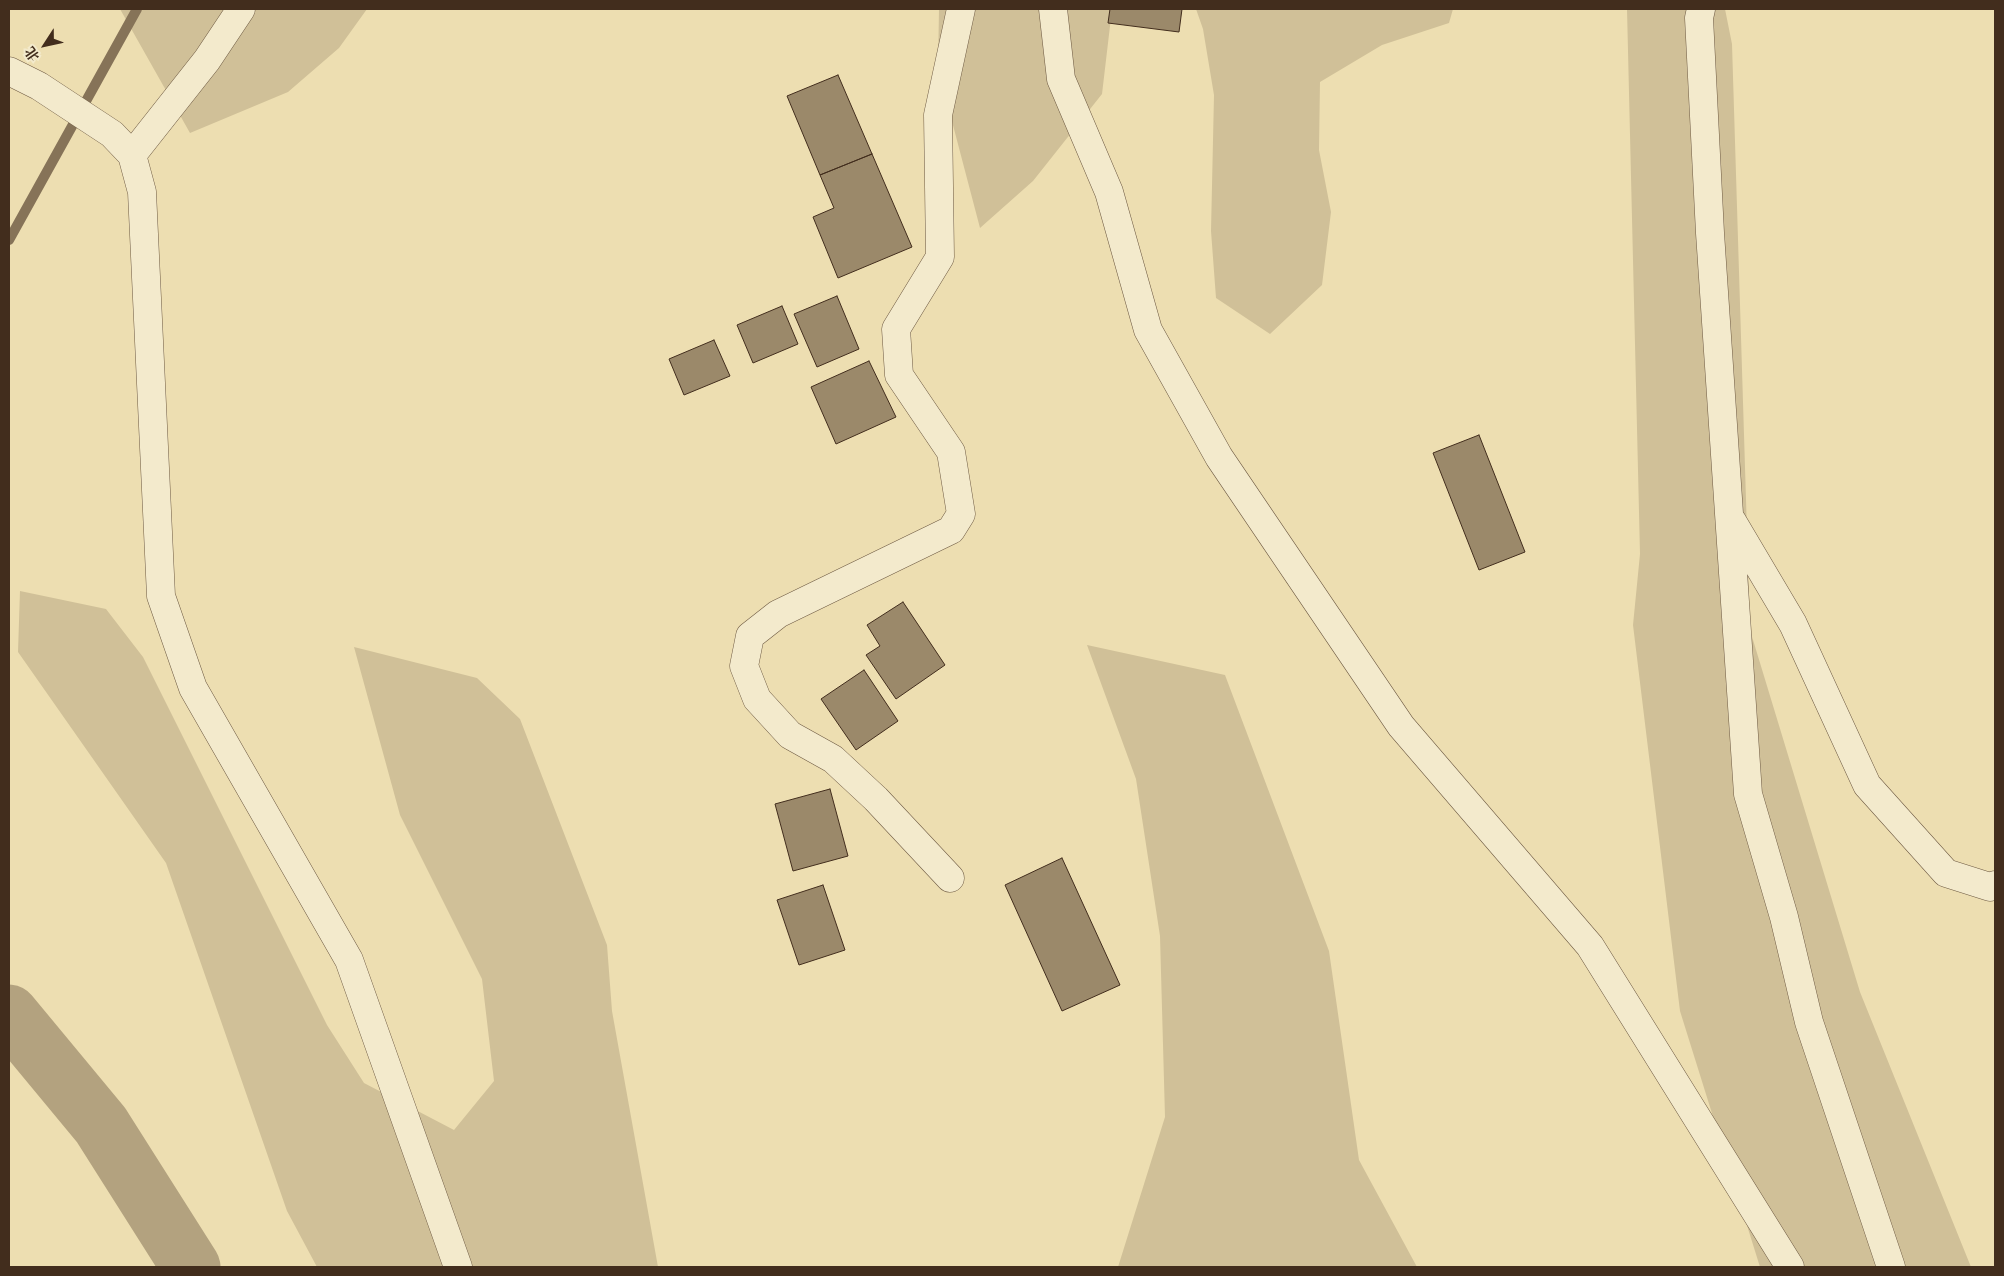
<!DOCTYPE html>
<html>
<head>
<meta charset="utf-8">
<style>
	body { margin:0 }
	#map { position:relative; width:2004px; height:1276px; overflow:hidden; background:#eddeb1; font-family:"IM FELL English","Noto Serif SC",serif }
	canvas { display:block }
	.frame { position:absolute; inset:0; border:10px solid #422d1d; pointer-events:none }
	.north { position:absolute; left:20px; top:20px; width:50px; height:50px; -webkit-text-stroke:4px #f3eacc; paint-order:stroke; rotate:235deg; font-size:14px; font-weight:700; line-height:20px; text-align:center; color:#422d1d }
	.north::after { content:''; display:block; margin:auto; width:18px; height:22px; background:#422d1d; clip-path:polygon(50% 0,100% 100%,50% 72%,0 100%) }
</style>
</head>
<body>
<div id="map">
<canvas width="2004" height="1276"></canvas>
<div class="frame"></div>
<div class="north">北</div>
</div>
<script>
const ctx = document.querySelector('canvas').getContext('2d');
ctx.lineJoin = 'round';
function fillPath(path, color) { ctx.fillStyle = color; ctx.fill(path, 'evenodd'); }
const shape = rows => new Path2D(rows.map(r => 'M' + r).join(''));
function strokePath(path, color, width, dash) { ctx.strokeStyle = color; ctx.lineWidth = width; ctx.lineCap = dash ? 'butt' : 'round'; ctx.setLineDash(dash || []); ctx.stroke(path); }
fillPath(shape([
	[120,9,367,9,339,48,288,92,190,133],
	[939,9,1112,9,1102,94,1033,181,980,228,938,68],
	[1196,9,1453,9,1449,23,1382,45,1320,82,1319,150,1331,212,1322,285,1270,334,1216,298,1211,231,1214,95,1203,29],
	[1627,9,1725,9,1732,44,1750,630,1860,992,1971,1267,1760,1267,1680,1011,1633,625,1640,554],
	[20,591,106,609,143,657,327,1025,364,1083,454,1130,494,1081,482,979,400,815,354,647,477,678,520,719,607,945,612,1011,658,1267,317,1267,287,1211,166,863,18,652],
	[1087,645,1225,675,1329,951,1359,1160,1417,1267,1118,1267,1165,1117,1160,936,1136,779]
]), '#d0c098');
strokePath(shape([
	[9,240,137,9]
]), '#867358', 10);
strokePath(shape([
	[9,1014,101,1125,191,1267]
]), '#b3a27f', 59);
const building = shape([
	[1110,9,1182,9,1179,32,1108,23,1110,9],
	[838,75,872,154,820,175,787,96,838,75],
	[872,154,912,247,838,278,813,217,834,208,820,175,872,154],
	[837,296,859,349,817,367,794,314,837,296],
	[782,306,798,344,753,363,737,325,782,306],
	[714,340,730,376,684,395,669,359,714,340],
	[869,361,896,417,836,444,811,387,869,361],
	[1479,435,1525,552,1479,570,1433,453,1479,435],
	[903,602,945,665,896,699,866,655,880,646,867,625,903,602],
	[864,670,898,721,856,750,821,699,864,670],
	[830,789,848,856,793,871,775,804,830,789],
	[1062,858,1120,985,1062,1011,1005,885,1062,858],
	[823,885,845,950,799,965,777,900,823,885]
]);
fillPath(building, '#9b896a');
strokePath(building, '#422d1d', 1);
const minor = shape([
	[1053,9,1061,79,1109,192,1148,330,1219,457,1401,726,1590,946,1790,1267],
	[1701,9,1699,18,1710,233,1748,794,1784,917,1809,1022,1891,1267],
	[9,71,39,86,112,134,132,155,142,192,161,596,193,688,349,960,458,1267],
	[132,155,207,60,241,9],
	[1732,521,1793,624,1867,785,1946,873,1990,887,1995,885],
	[950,878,876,799,833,759,790,735,757,699,744,666,750,636,778,614,951,530,961,514,951,452,899,375,896,329,940,257,938,115,961,9]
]);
strokePath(minor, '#6d5942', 29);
strokePath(minor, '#f3eacc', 28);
</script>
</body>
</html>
